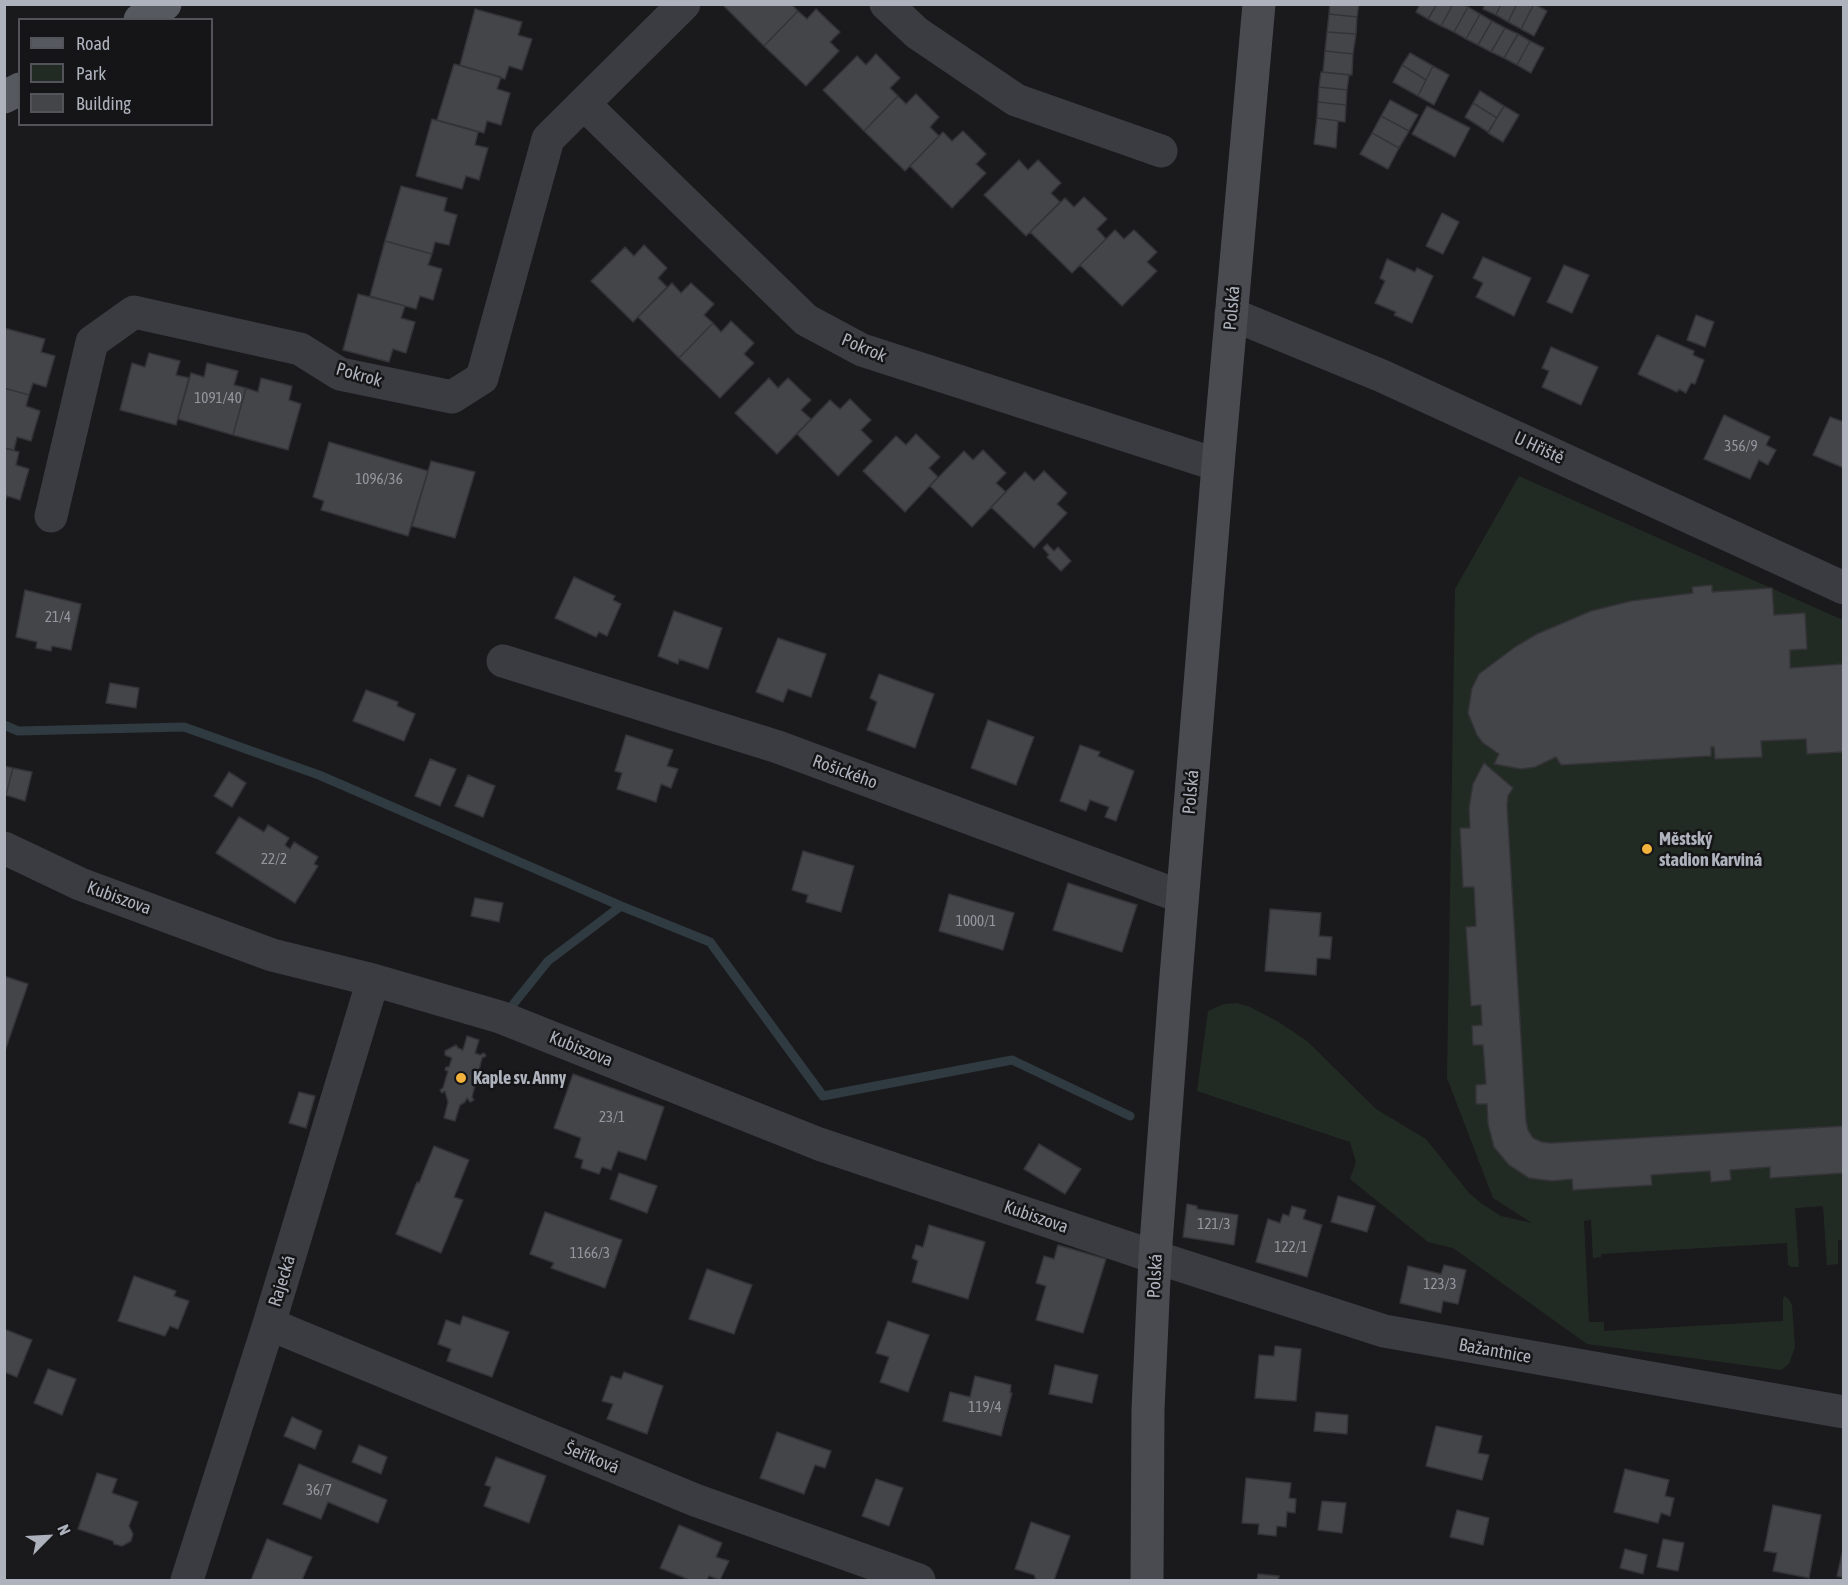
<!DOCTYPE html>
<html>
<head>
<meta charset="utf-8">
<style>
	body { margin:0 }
	#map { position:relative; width:1848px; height:1585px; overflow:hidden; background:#1a1a1c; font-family:"Asap Condensed",sans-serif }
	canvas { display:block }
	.frame { position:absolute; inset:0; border:6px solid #adb2bc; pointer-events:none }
	.legend { position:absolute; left:18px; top:18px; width:195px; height:108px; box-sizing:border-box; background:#151517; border:2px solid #525459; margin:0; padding:8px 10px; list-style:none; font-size:18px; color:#adb2bc }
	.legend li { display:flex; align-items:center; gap:12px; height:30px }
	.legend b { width:30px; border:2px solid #525459 }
	.north { position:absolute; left:18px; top:1507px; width:60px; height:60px; -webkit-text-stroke:4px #151517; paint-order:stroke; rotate:66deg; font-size:16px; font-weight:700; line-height:24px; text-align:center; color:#adb2bc }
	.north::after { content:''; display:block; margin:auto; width:21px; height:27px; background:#adb2bc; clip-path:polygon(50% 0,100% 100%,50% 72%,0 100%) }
</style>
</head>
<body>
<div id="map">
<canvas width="1848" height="1585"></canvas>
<div class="frame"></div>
<ul class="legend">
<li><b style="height:8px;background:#575960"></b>Road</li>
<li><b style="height:16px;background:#222b23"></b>Park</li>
<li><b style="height:16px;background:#444549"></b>Building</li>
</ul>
<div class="north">N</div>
</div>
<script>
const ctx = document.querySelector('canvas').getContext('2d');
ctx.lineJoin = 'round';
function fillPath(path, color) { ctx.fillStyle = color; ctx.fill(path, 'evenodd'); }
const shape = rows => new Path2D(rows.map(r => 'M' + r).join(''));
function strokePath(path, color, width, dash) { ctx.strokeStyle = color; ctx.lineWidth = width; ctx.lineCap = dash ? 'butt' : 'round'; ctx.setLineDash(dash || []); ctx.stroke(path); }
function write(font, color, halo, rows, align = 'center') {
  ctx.font = font + ' "Asap Condensed",sans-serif'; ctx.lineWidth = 5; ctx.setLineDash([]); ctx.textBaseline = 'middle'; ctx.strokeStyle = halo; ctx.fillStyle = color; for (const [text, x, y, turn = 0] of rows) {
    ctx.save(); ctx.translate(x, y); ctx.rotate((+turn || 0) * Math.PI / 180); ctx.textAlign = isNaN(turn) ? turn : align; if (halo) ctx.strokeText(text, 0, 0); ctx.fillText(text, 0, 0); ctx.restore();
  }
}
fillPath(shape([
	[1519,476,1843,620,1844,1240,1838,1240,1838,1264,1827,1265,1823,1206,1795,1208,1799,1267,1791,1267,1788,1265,1787,1243,1601,1254,1601,1257,1593,1258,1591,1220,1584,1221,1589,1322,1604,1322,1604,1331,1783,1321,1783,1299,1784,1296,1789,1299,1792,1305,1795,1347,1789,1364,1781,1370,1587,1344,1453,1248,1428,1242,1350,1179,1356,1162,1350,1142,1197,1091,1208,1011,1224,1004,1237,1003,1250,1007,1277,1021,1307,1041,1376,1109,1426,1139,1469,1193,1482,1204,1501,1216,1532,1223,1493,1198,1447,1078,1455,589]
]), '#222b23');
strokePath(shape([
	[4,725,18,731,184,727,319,775,621,906,710,942,823,1096,1012,1060,1130,1116],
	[507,1012,548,961,621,906]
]), '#2f3a41', 9);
const building = shape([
	[791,4,798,11,764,46,723,5,791,4],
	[1330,4,1359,4,1357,17,1329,14,1330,4],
	[1420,4,1437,4,1428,19,1416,12,1420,4],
	[1437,4,1453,4,1441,26,1428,19,1437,4],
	[1453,4,1462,4,1468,7,1454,32,1441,26,1453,4],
	[1485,4,1501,4,1496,15,1483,9,1485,4],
	[1501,4,1517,4,1508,22,1496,15,1501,4],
	[1517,4,1534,4,1521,29,1508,22,1517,4],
	[1534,4,1547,11,1534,36,1521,29,1534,4],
	[1468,7,1480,14,1466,39,1454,32,1468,7],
	[475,9,522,22,518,35,532,39,522,70,509,66,505,79,460,65,475,9],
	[816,9,840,32,830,42,839,51,806,86,764,46,798,11,807,19,816,9],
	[1329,14,1357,17,1356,34,1327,32,1329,14],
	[1480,14,1492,21,1478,45,1466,39,1480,14],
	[1492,21,1505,28,1491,52,1478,45,1492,21],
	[1505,28,1518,34,1504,58,1491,52,1505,28],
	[1327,32,1356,34,1353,54,1325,51,1327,32],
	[1518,34,1530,41,1517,65,1504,58,1518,34],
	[1530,41,1544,48,1531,73,1517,65,1530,41],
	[1325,51,1353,54,1352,75,1323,72,1325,51],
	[1410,53,1433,66,1426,80,1402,65,1410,53],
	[876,54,900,78,890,88,898,96,864,131,823,90,857,56,866,65,876,54],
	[454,64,501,77,497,89,510,93,501,125,487,121,484,133,437,120,454,64],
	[1402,65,1426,80,1418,96,1393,82,1402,65],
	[1433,66,1449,75,1434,105,1418,96,1433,66],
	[1321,72,1349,75,1347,90,1319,87,1321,72],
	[1319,87,1347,90,1346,105,1318,102,1319,87],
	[1480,91,1504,106,1497,118,1473,103,1480,91],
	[916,94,939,117,930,127,939,136,905,171,864,131,898,96,906,104,916,94],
	[1390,100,1418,115,1409,131,1381,116,1390,100],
	[1318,102,1346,105,1345,122,1317,118,1318,102],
	[1473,103,1497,118,1488,132,1465,117,1473,103],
	[1427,106,1470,128,1455,157,1412,134,1427,106],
	[1504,106,1519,115,1503,142,1488,133,1504,106],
	[1381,116,1409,131,1399,148,1372,133,1381,116],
	[1317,118,1338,121,1336,148,1314,144,1317,118],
	[432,119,478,132,475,145,488,148,479,180,466,176,462,189,416,176,432,119],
	[963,131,986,154,976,164,986,173,952,208,910,166,943,132,952,141,963,131],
	[1372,133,1399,148,1388,169,1360,154,1372,133],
	[1019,160,1028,170,1038,160,1061,183,1051,193,1060,202,1026,236,984,195,1019,160],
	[401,186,447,198,444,211,457,215,449,245,435,242,432,254,385,241,401,186],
	[1084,197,1107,219,1097,229,1106,239,1072,273,1030,232,1065,198,1074,207,1084,197],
	[1442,213,1459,222,1443,254,1426,246,1442,213],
	[1115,230,1124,239,1134,230,1157,252,1147,262,1157,271,1122,306,1080,265,1115,230],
	[385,241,432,254,428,265,442,269,433,300,420,296,416,309,370,296,385,241],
	[644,245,667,268,658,278,667,287,633,322,591,281,625,247,634,256,644,245],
	[1483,257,1531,278,1514,316,1476,297,1483,283,1473,278,1483,257],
	[1387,259,1415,272,1417,268,1433,276,1412,323,1394,315,1396,312,1375,303,1385,281,1380,278,1387,259],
	[1564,265,1589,275,1572,313,1547,302,1564,265],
	[672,283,681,293,691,283,714,304,704,315,713,323,679,358,638,317,672,283],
	[358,294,405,306,401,318,415,322,406,353,393,349,389,362,343,350,358,294],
	[1696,315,1714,322,1705,347,1687,340,1696,315],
	[731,321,754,343,744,354,754,363,720,398,679,358,713,323,721,332,731,321],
	[4,328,45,339,41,352,55,356,46,387,33,383,29,395,4,388,4,328],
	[1657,335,1694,351,1693,355,1704,360,1695,384,1691,383,1686,393,1679,389,1677,392,1638,374,1657,335],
	[1551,347,1598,367,1581,405,1542,387,1549,371,1542,368,1551,347],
	[149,353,180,361,176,375,189,378,176,425,120,410,132,363,145,367,149,353],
	[207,363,238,371,234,385,246,388,233,435,178,419,191,373,204,377,207,363],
	[261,378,292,386,289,400,301,404,288,450,233,435,246,388,258,392,261,378],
	[769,378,778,388,788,378,811,400,801,410,811,419,777,454,735,413,769,378],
	[4,388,29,395,26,406,40,411,31,441,17,437,14,450,4,448,4,388],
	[850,399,871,420,861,430,872,441,838,476,797,434,830,400,840,409,850,399],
	[1724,415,1770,437,1766,445,1776,450,1768,465,1759,460,1750,479,1704,459,1724,415],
	[1830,417,1844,422,1844,468,1813,455,1830,417],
	[916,434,940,457,929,468,938,477,905,512,863,471,896,436,906,445,916,434],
	[329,442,428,471,408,536,321,510,324,501,313,497,329,442],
	[4,448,19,452,16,465,29,469,20,500,7,496,4,504,4,448],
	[983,450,1006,473,996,483,1006,492,972,527,930,486,964,451,973,460,983,450],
	[431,461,475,472,455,538,412,526,431,461],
	[1044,471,1067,493,1057,504,1067,513,1034,548,991,507,1025,472,1034,481,1044,471],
	[1047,544,1054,551,1058,547,1071,561,1061,571,1047,557,1049,555,1043,548,1047,544],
	[574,577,615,596,613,600,621,604,607,636,599,632,596,637,555,618,574,577],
	[1712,585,1712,592,1772,588,1774,615,1805,613,1807,649,1790,650,1790,668,1844,664,1844,752,1807,754,1806,739,1761,741,1762,757,1715,759,1714,747,1711,747,1711,756,1561,765,1556,757,1535,767,1521,769,1494,764,1499,754,1483,743,1477,735,1468,713,1472,688,1479,674,1515,647,1537,634,1591,611,1631,601,1693,593,1692,587,1712,585],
	[25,590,81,604,71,650,52,646,51,651,36,648,37,642,16,637,25,590],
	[674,611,722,628,708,669,679,659,678,664,658,656,674,611],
	[778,638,826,654,811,697,788,689,783,702,756,692,778,638],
	[879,674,934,694,915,748,867,730,877,702,870,698,879,674],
	[110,683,139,688,136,708,106,703,110,683],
	[366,690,398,702,397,706,415,714,404,741,353,721,366,690],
	[988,720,1034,737,1016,785,971,768,988,720],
	[626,735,673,750,667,766,678,769,671,788,661,784,656,802,617,789,622,773,615,771,626,735],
	[1080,745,1100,752,1098,756,1134,771,1116,821,1105,817,1109,807,1090,800,1086,811,1060,801,1080,745],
	[430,759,456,769,440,806,415,796,430,759],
	[1484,763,1513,788,1508,796,1507,805,1526,1121,1528,1130,1533,1138,1542,1142,1551,1143,1844,1126,1844,1173,1770,1178,1770,1167,1730,1170,1731,1180,1711,1182,1710,1171,1651,1175,1652,1185,1573,1190,1572,1179,1552,1181,1529,1178,1509,1165,1494,1147,1488,1124,1487,1104,1476,1104,1476,1085,1486,1084,1483,1045,1473,1045,1472,1026,1482,1025,1481,1005,1471,1006,1466,927,1476,926,1474,887,1463,887,1460,828,1470,828,1469,808,1473,784,1484,763],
	[4,766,13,768,6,795,4,795,4,766],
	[13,768,32,772,25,801,6,795,13,768],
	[229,772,246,783,232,807,214,796,229,772],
	[468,775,495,786,483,817,455,806,468,775],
	[239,817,264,832,268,825,289,838,285,845,290,849,294,842,318,857,314,864,318,866,295,903,216,853,239,817],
	[803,851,854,866,841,912,806,902,808,895,792,890,803,851],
	[1068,883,1137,905,1122,952,1053,930,1068,883],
	[949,894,1014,913,1003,950,939,931,949,894],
	[475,898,503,903,499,922,471,916,475,898],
	[1270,909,1321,913,1319,936,1332,937,1330,959,1317,958,1316,975,1265,971,1270,909],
	[4,976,28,984,4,1054,4,976],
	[467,1036,479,1040,475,1053,480,1055,484,1053,486,1056,482,1058,478,1075,481,1076,479,1079,477,1078,472,1097,474,1100,470,1102,467,1098,465,1102,460,1105,455,1121,444,1118,448,1102,445,1091,442,1093,440,1090,443,1088,448,1071,445,1070,446,1067,449,1067,452,1058,445,1055,445,1051,456,1045,458,1048,463,1050,467,1036],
	[573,1074,664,1107,646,1160,618,1151,611,1170,602,1167,599,1174,581,1168,583,1160,575,1157,581,1138,554,1128,573,1074],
	[299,1092,315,1096,306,1128,289,1123,299,1092],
	[1039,1144,1081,1169,1065,1194,1024,1169,1039,1144],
	[434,1146,469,1160,454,1197,463,1200,441,1253,396,1234,417,1182,419,1183,434,1146],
	[619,1173,657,1186,647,1213,610,1199,619,1173],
	[1338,1196,1375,1206,1367,1232,1331,1222,1338,1196],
	[1187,1204,1197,1206,1197,1209,1238,1215,1234,1245,1183,1237,1187,1204],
	[1292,1206,1306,1210,1303,1219,1322,1225,1307,1277,1256,1262,1268,1219,1280,1223,1283,1214,1289,1216,1292,1206],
	[545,1212,622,1240,605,1288,551,1268,554,1263,530,1254,545,1212],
	[929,1225,985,1242,968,1299,912,1282,918,1261,912,1258,916,1245,923,1247,929,1225],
	[1058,1245,1106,1259,1083,1333,1036,1320,1046,1286,1036,1283,1044,1256,1054,1259,1058,1245],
	[1444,1265,1466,1270,1458,1304,1443,1301,1441,1313,1400,1303,1408,1266,1441,1274,1444,1265],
	[707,1269,752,1285,734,1334,689,1319,707,1269],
	[134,1276,176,1291,174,1296,189,1301,178,1329,170,1326,165,1336,118,1321,134,1276],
	[463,1316,509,1332,492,1377,447,1361,451,1349,438,1344,446,1320,460,1325,463,1316],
	[888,1321,929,1335,908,1392,880,1382,889,1357,876,1353,888,1321],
	[4,1329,32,1340,17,1377,4,1372,4,1329],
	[1275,1346,1301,1349,1296,1401,1255,1398,1259,1355,1274,1356,1275,1346],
	[1055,1365,1098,1375,1092,1403,1049,1394,1055,1365],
	[48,1369,76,1379,62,1415,34,1403,48,1369],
	[624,1372,663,1386,647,1434,607,1419,613,1404,602,1401,611,1376,621,1379,624,1372],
	[975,1376,1011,1385,1010,1393,1012,1393,1001,1436,943,1421,950,1392,970,1397,975,1376],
	[1316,1412,1348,1415,1347,1434,1314,1431,1316,1412],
	[292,1417,322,1431,315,1449,284,1436,292,1417],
	[1436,1426,1482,1436,1478,1453,1489,1455,1482,1480,1426,1466,1436,1426],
	[777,1432,831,1451,825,1468,815,1465,804,1494,760,1478,777,1432],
	[359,1445,387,1457,381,1474,352,1462,359,1445],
	[496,1457,546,1476,529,1523,484,1506,491,1487,485,1485,496,1457],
	[299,1464,387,1500,378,1523,328,1502,321,1519,283,1504,299,1464],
	[1625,1469,1669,1480,1665,1496,1674,1498,1670,1516,1661,1513,1658,1523,1614,1512,1625,1469],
	[97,1473,117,1479,112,1493,138,1502,129,1526,133,1534,131,1541,122,1546,114,1544,113,1541,78,1529,97,1473],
	[1246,1478,1291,1483,1289,1498,1296,1499,1295,1513,1287,1512,1286,1527,1277,1526,1276,1536,1258,1534,1259,1524,1242,1523,1246,1478],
	[876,1479,903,1488,889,1526,862,1516,876,1479],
	[1322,1501,1346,1503,1342,1533,1318,1530,1322,1501],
	[1773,1505,1821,1515,1809,1578,1773,1571,1777,1553,1764,1551,1773,1505],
	[1457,1510,1489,1518,1483,1545,1450,1537,1457,1510],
	[1031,1522,1070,1536,1054,1580,1036,1580,1034,1575,1015,1569,1031,1522],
	[679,1525,722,1543,716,1557,729,1561,720,1580,709,1576,707,1580,690,1580,660,1568,679,1525],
	[267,1539,312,1557,302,1580,251,1580,267,1539],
	[1663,1539,1684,1543,1678,1571,1657,1567,1663,1539],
	[1844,1545,1844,1578,1837,1576,1844,1545],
	[1625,1549,1647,1555,1643,1574,1620,1568,1625,1549],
	[1258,1574,1279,1576,1278,1580,1257,1580,1258,1574]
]);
fillPath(building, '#444549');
strokePath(building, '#343438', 1.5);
strokePath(shape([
	[886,4,917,33,1016,100,1161,151],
	[585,105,806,320,862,350,1218,465],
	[1231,314,1382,376,1844,588],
	[51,516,92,342,134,312,300,349,340,374,452,397,482,378,548,139,684,4],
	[503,661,778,747,1182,897],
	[4,848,80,884,272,955,373,980,500,1017,819,1144,1155,1257,1384,1331,1844,1412],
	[269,1324,695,1500,919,1580],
	[187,1580,269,1324,373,980]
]), '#3b3c41', 33);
strokePath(shape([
	[1147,1580,1148,1409,1155,1257,1175,989,1218,465,1259,4]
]), '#494b51', 33);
strokePath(shape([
	[140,20,165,4],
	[4,97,20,89]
]), '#575960', 33);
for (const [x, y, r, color] of [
	[1647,849,6,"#f3b23b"],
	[461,1078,6,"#f3b23b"]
]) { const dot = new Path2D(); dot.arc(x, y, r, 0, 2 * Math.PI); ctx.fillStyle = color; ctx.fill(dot); strokePath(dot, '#151517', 2); }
write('15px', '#93979f', null, [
	["1091/40",218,398],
	["356/9",1741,446],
	["1096/36",379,479],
	["21/4",58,617],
	["22/2",274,859],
	["1000/1",976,921],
	["23/1",612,1117],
	["121/3",1214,1224],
	["122/1",1291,1247],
	["1166/3",590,1253],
	["123/3",1440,1284],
	["119/4",985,1407],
	["36/7",319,1490]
]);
write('18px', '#adb2bc', '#151517', [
	["Polská",1232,308,-85],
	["Pokrok",864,348,23],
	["Pokrok",359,375,16],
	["U Hřiště",1539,448,25],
	["Rošického",845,772,20],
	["Polská",1191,792,-85],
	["Kubiszova",119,898,20],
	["Kubiszova",581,1049,22],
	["Kubiszova",1036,1217,19],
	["Polská",1155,1276,-87],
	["Rajecká",282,1281,-73],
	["Bažantnice",1495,1351,10],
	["Šeříková",592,1458,22]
]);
write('bold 18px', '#adb2bc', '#151517', [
	["Městský",1659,839],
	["stadion Karviná",1659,860],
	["Kaple sv. Anny",473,1078]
], 'left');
</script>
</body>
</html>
